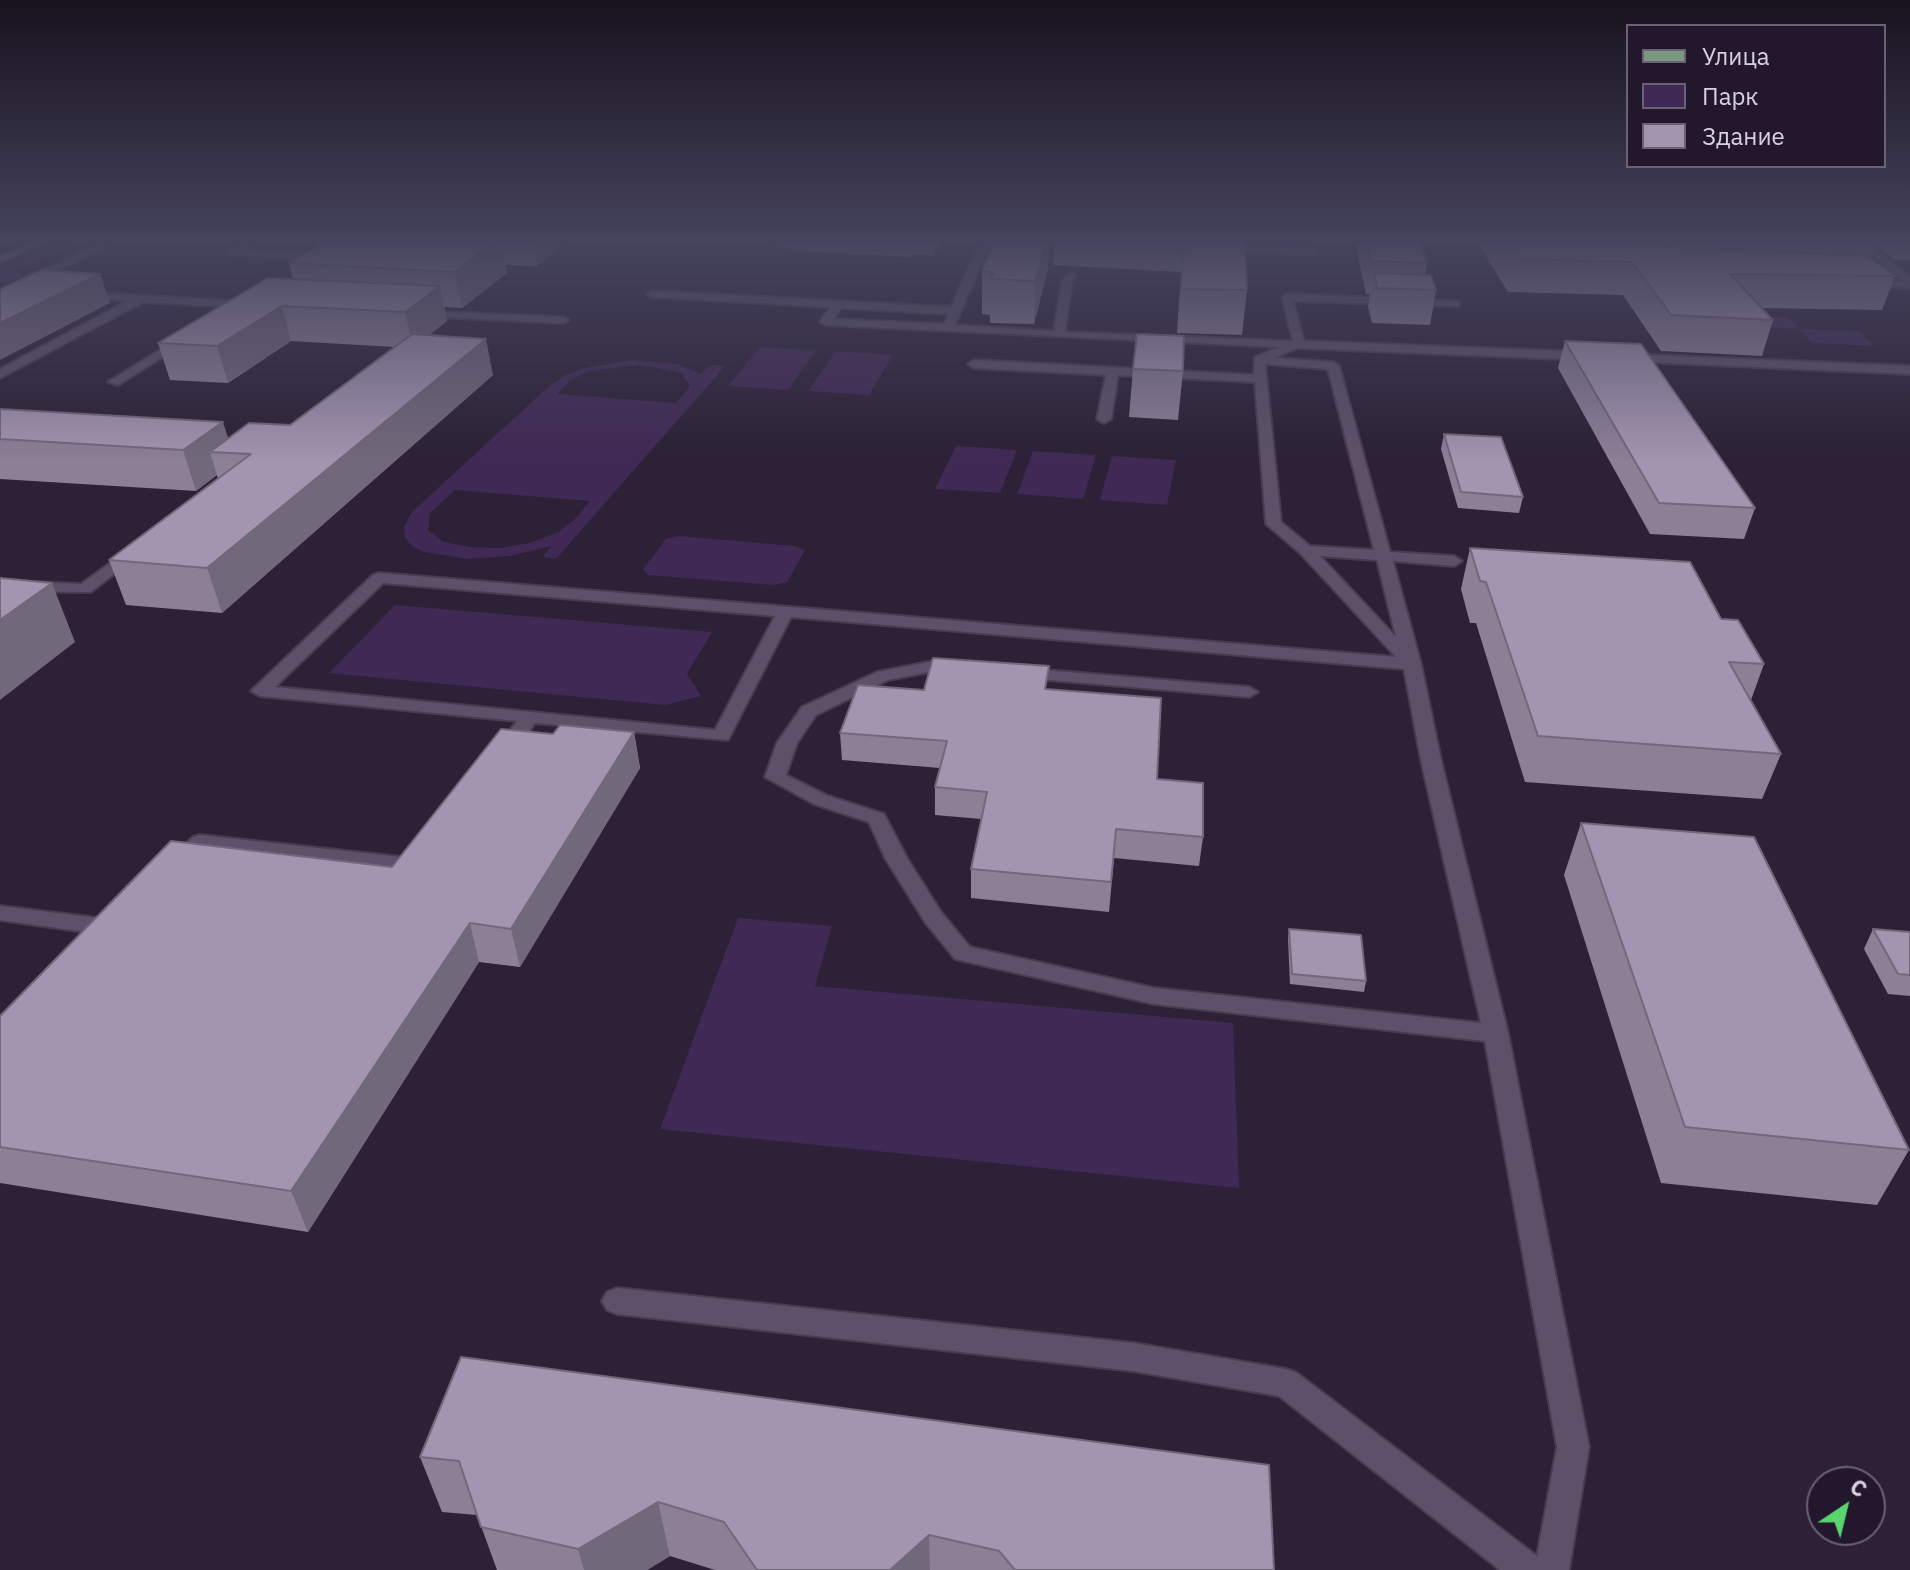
<!DOCTYPE html>
<html>
<head>
<meta charset="utf-8">
<style>
	body { margin:0 }
	#map { position:relative; width:1910px; height:1570px; overflow:hidden; background:#2c2136; font-family:"IBM Plex Sans",sans-serif }
	canvas { display:block }
	.legend { position:absolute; left:1626px; top:24px; width:260px; height:144px; box-sizing:border-box; background:#22172c; border:2px solid #6a6173; margin:0; padding:10px 14px; list-style:none; font-size:24px; color:#d7d0de }
	.legend li { display:flex; align-items:center; gap:16px; height:40px }
	.legend b { width:40px; border:2px solid #6a6173 }
	.north { position:absolute; left:1806px; top:1466px; width:80px; height:80px; box-sizing:border-box; background:#22172c; border:2px solid #6a6173; border-radius:50%; rotate:35deg; font-size:22px; font-weight:700; line-height:32px; text-align:center; color:#d7d0de }
	.north::after { content:''; display:block; margin:auto; width:28px; height:36px; background:#5ad56e; clip-path:polygon(50% 0,100% 100%,50% 72%,0 100%) }
</style>
</head>
<body>
<div id="map">
<canvas width="1910" height="1570"></canvas>
<ul class="legend">
<li><b style="height:10px;background:#7a9782"></b>Улица</li>
<li><b style="height:22px;background:#402954"></b>Парк</li>
<li><b style="height:22px;background:#a395b0"></b>Здание</li>
</ul>
<div class="north">С</div>
</div>
<script>
const ctx = document.querySelector('canvas').getContext('2d');
ctx.lineJoin = 'round';
function fillPath(path, color) { ctx.fillStyle = color; ctx.fill(path, 'evenodd'); }
const shape = rows => new Path2D(rows.map(r => 'M' + r).join(''));
function strokePath(path, color, width, dash) { ctx.strokeStyle = color; ctx.lineWidth = width; ctx.lineCap = dash ? 'butt' : 'round'; ctx.setLineDash(dash || []); ctx.stroke(path); }
fillPath(shape([
	[62,243,78,243,17,271,28,276,0,284,0,271],
	[1755,316,1789,318,1800,329,1859,331,1875,346,1812,343,1800,329,1765,327],
	[760,347,816,350,788,390,728,386],
	[836,351,893,355,869,395,808,391],
	[631,360,679,364,700,374,711,365,725,366,556,559,543,557,551,546,510,556,468,559,424,552,412,546,405,537,404,527,411,513,548,387,566,375,585,368],
	[640,365,682,373,690,386,676,403,557,394,572,379,591,371],
	[455,490,589,501,590,501,574,520,558,532,530,543,499,548,470,547,444,542,428,530,430,513],
	[956,446,1017,450,1000,493,935,489],
	[1033,451,1096,455,1083,499,1017,494],
	[1112,456,1176,460,1167,505,1100,500],
	[678,536,794,546,805,550,787,582,773,585,648,575,643,569,666,539],
	[395,605,712,632,687,674,701,696,665,705,329,673],
	[738,918,832,926,815,986,1233,1023,1239,1188,660,1129]
]), '#402954');
const minor = shape([
	[100,243,114,243,0,298,0,291,100,243],
	[242,243,255,243,244,251,327,255,332,258,327,261,228,255,228,251,242,243],
	[980,243,990,243,955,325,1054,331,1062,282,1071,272,1076,275,1072,282,1065,332,1293,341,1282,297,1287,294,1455,301,1459,302,1459,306,1293,301,1304,341,1586,352,1592,356,1586,360,1297,348,1275,358,1333,362,1339,366,1390,552,1454,556,1462,561,1454,566,1393,561,1421,664,1441,760,1508,1033,1589,1447,1569,1570,1500,1570,1279,1396,1133,1371,617,1314,607,1310,602,1301,607,1292,617,1288,1133,1343,1286,1369,1297,1373,1537,1556,1557,1447,1485,1041,1154,1004,955,959,925,922,885,858,869,822,814,804,765,777,777,743,802,707,877,672,934,661,964,664,967,668,964,672,958,673,934,671,888,680,816,715,797,743,786,775,828,796,884,814,907,858,941,912,970,947,1154,988,1481,1023,1421,760,1404,669,791,617,728,740,535,723,512,755,505,757,495,751,517,721,260,696,251,691,373,575,379,573,1396,657,1300,553,1266,524,1255,382,1118,375,1111,419,1104,423,1097,419,1106,375,974,368,968,364,974,360,1254,375,1255,357,1279,347,826,325,820,322,830,307,652,297,647,294,652,291,951,307,980,243],
	[841,308,949,314,944,324,834,319,841,308],
	[1265,364,1328,369,1374,550,1310,546,1281,522,1265,364],
	[1320,556,1377,560,1396,637,1320,556],
	[383,583,775,616,715,730,275,687,383,583],
	[1859,243,1870,243,1910,277,1910,288,1861,285,1861,281,1865,280,1902,281,1859,243],
	[1219,245,1311,249,1316,252,1311,255,1215,250,1214,248,1219,245],
	[77,292,253,302,259,305,253,308,143,302,0,378,0,369,128,301,81,297,77,296,77,292],
	[421,311,563,317,569,320,563,323,417,316,415,314,421,311],
	[178,339,188,341,118,385,108,382,178,339],
	[1626,354,1910,366,1910,374,1622,361,1622,355,1626,354],
	[131,548,137,550,137,556,91,592,0,591,0,581,81,584,131,548],
	[1021,668,1249,687,1258,692,1249,697,1015,677,1012,673,1021,668],
	[200,835,419,859,430,866,419,873,205,849,189,867,173,867,170,862,173,857,193,837,200,835],
	[0,906,114,920,122,923,125,928,122,933,114,936,0,920,0,906]
]);
const major = shape([
	[29,243,43,243,0,263,0,256,29,243]
]);
strokePath(minor, '#473d4f', 4);
strokePath(major, '#473d4f', 4);
fillPath(minor, '#5d5169');
fillPath(major, '#7a9782');
fillPath(shape([
	[323,243,566,243,537,266,505,265,507,273,462,308,444,307,447,321,429,335,493,375,222,613,126,605,109,560,218,479,217,475,196,491,0,479,0,409,228,439,290,425,395,347,291,341,228,383,170,380,158,343,293,280,289,263],
	[775,243,941,243,934,256,914,254,911,257,791,251,791,248,775,247],
	[993,243,1049,243,1048,269,1034,324,990,323,990,315,982,314,982,271],
	[1054,243,1245,243,1247,290,1242,335,1177,333,1181,272,1053,265],
	[1355,243,1421,243,1427,263,1425,275,1436,290,1430,325,1372,323,1368,307,1370,294,1366,294],
	[1478,243,1910,243,1910,260,1894,260,1877,245,1872,259,1871,259,1895,276,1882,310,1762,308,1773,320,1762,356,1661,351,1623,295,1508,292],
	[1565,341,1755,508,1744,539,1650,534,1558,368],
	[1133,369,1183,371,1178,420,1129,417],
	[1444,434,1523,497,1519,513,1458,508,1441,449],
	[1470,548,1721,619,1764,664,1751,700,1781,754,1762,799,1525,782,1476,623,1470,623,1461,589],
	[1048,689,1157,779,1203,837,1199,866,1114,858,1109,912,971,898,971,869,981,819,935,815,935,787,940,768,842,760,840,733,924,690],
	[634,732,640,768,520,967,479,962,308,1232,0,1183,0,1016,392,867,553,734],
	[1581,823,1909,1150,1877,1205,1661,1183,1564,875],
	[1289,929,1366,981,1364,992,1290,984,1288,939],
	[1873,929,1910,932,1910,996,1888,994,1864,949],
	[461,1357,1274,1570,715,1570,670,1556,647,1570,497,1570,477,1515,442,1512,420,1457]
]), '#8c8097');
fillPath(shape([
	[493,243,502,243,507,273,462,308,455,272],
	[533,243,566,243,537,266],
	[911,243,913,243,914,254,911,257],
	[933,243,941,243,934,256],
	[1045,243,1049,243,1048,269,1034,324,1035,281],
	[100,274,110,303,0,360,0,323],
	[440,286,447,321,413,348,405,312],
	[282,306,291,341,228,383,217,346],
	[486,339,493,375,222,613,207,568],
	[223,422,233,453,210,452,217,475,196,491,183,450],
	[52,583,75,642,0,700,0,620],
	[634,732,640,768,520,967,511,929],
	[470,923,479,962,308,1232,291,1191],
	[658,1502,670,1556,647,1570,584,1570,578,1549],
	[929,1535,930,1570,890,1570]
]), '#72687b');
const building = shape([
	[323,243,493,243,455,272,289,263,323,243],
	[993,243,1045,243,1035,281,990,279,993,272,982,271,993,243],
	[1184,243,1245,243,1247,290,1181,289,1184,243],
	[1367,243,1421,243,1427,263,1371,261,1367,243],
	[1505,243,1586,243,1867,256,1895,276,1730,274,1773,320,1671,315,1632,262,1515,259,1505,243],
	[41,270,100,274,0,323,0,289,41,270],
	[1374,273,1431,275,1436,290,1377,288,1374,273],
	[268,278,440,286,405,312,282,306,217,346,158,343,268,278],
	[412,334,486,339,207,568,109,560,251,454,210,452,249,423,290,425,412,334],
	[1137,334,1184,336,1183,371,1133,369,1137,334],
	[1565,341,1641,344,1755,508,1659,503,1565,341],
	[0,409,223,422,183,450,0,439,0,409],
	[1444,434,1501,437,1523,497,1461,492,1444,434],
	[1470,548,1690,562,1721,619,1738,620,1764,664,1729,662,1781,754,1538,736,1486,582,1480,581,1470,548],
	[0,578,52,583,0,620,0,578],
	[933,658,1049,666,1045,689,1161,698,1157,779,1203,783,1203,837,1116,829,1111,882,971,869,987,792,935,787,947,741,840,733,858,685,924,690,933,658],
	[560,725,634,732,511,929,470,923,291,1191,0,1147,0,1016,171,841,392,867,501,729,553,734,560,725],
	[1581,823,1754,837,1909,1150,1685,1127,1581,823],
	[1289,929,1361,935,1366,981,1292,974,1289,929],
	[1873,929,1910,932,1910,975,1898,974,1873,929],
	[461,1357,1269,1465,1274,1570,1015,1570,999,1551,929,1535,890,1570,757,1570,724,1522,658,1502,578,1549,481,1527,459,1461,420,1457,461,1357]
]);
fillPath(building, '#a395b0');
strokePath(building, '#72687b', 2);
const sky = ctx.createLinearGradient(0, 0, 0, 463);
sky.addColorStop(0, '#18121e');
sky.addColorStop(0.52, '#45435d');
sky.addColorStop(1, '#45435d00');
ctx.fillStyle = sky;
ctx.fillRect(0, 0, 1910, 463);
</script>
</body>
</html>
